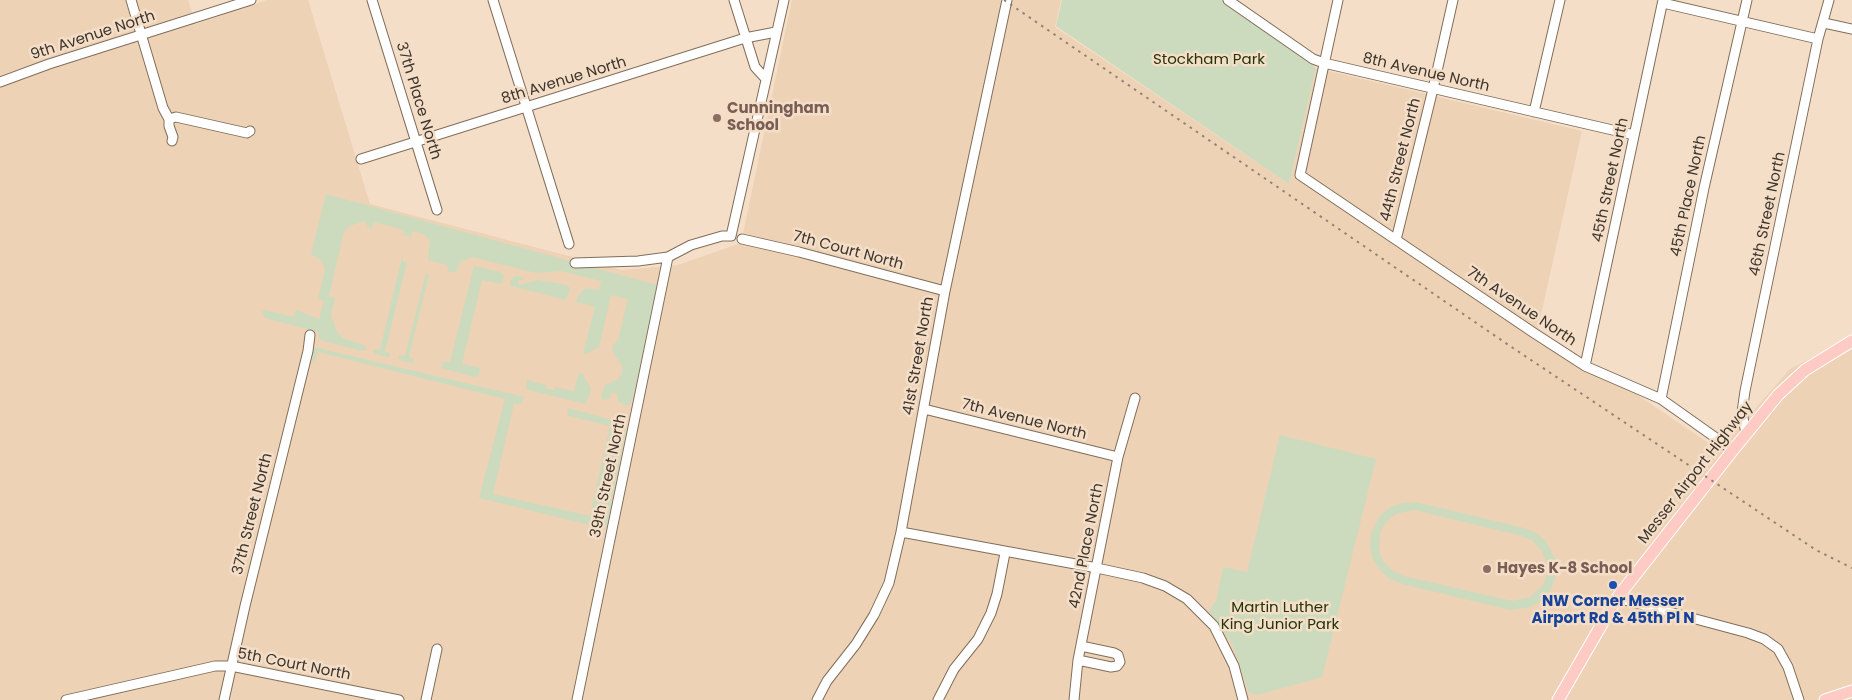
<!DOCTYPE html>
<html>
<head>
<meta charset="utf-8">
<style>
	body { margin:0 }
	canvas { display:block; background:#f4dec8 }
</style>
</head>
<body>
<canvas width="1852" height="700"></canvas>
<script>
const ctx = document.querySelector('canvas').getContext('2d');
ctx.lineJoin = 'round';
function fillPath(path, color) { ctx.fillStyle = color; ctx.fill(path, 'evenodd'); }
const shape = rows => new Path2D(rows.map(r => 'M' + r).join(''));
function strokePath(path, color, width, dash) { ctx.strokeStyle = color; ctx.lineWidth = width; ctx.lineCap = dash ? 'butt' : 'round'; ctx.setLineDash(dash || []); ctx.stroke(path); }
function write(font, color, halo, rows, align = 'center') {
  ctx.font = font + ' Poppins,sans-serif'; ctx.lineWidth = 5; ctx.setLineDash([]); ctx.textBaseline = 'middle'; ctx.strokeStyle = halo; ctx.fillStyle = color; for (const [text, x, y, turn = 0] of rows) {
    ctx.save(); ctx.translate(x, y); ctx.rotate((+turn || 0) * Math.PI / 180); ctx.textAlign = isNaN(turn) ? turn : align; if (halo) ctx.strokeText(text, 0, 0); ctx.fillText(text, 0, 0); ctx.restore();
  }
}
fillPath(shape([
	[0,0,188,0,196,24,267,0,308,0,370,204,622,270,678,265,741,243,792,0,1061,0,1055,27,1289,184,1316,68,1582,131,1538,328,1719,450,1790,369,1852,338,1852,700,0,700]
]), '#edd2b6');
fillPath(shape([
	[1062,0,1224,0,1316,68,1289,184,1056,26],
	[326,194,657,285,634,394,630,404,628,406,618,402,617,394,612,392,610,398,606,400,602,399,601,396,605,385,617,380,622,374,622,366,612,351,613,345,618,340,628,299,611,295,599,347,586,354,583,354,595,307,576,302,577,298,585,288,599,290,601,281,561,271,536,273,472,257,461,261,456,272,449,272,447,265,428,260,430,241,424,234,412,231,411,237,403,235,404,230,374,222,371,229,368,227,365,221,349,226,344,231,329,296,335,298,331,315,337,332,343,338,364,345,366,350,362,351,323,341,319,338,318,332,265,318,262,311,266,310,293,317,296,310,319,319,324,301,318,299,325,269,322,261,311,254],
	[405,245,402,261,407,262,385,351,390,353,390,356,388,357,375,354,373,351,375,349,380,349],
	[474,266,500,272,504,277,501,284,482,280,462,364,480,368,479,375,475,377,441,368,443,362,450,362],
	[426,273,429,275,409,356,414,360,414,362,411,363,400,360,398,357,400,355,405,356],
	[515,276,525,278,518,281,519,285,538,280,567,285,570,288,566,300,511,286,510,281],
	[314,348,318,348,524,397,522,404,514,404,493,494,590,516,610,426,569,416,567,412,568,408,624,423,626,430,606,529,479,498,505,399,318,352,314,363,311,358],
	[579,373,582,373,591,389,586,404,528,390,526,388,527,380,546,385,545,388,554,390,555,387,574,391],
	[1280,435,1376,459,1322,677,1258,695,1249,693,1232,644,1209,611,1216,601,1223,567,1247,572],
	[1416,502,1524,528,1536,533,1546,541,1555,559,1555,578,1550,591,1541,601,1530,607,1510,610,1402,584,1390,579,1380,570,1373,559,1370,546,1371,533,1380,516,1390,507,1402,503],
	[1414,510,1522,536,1533,541,1541,550,1546,561,1547,573,1543,585,1530,597,1512,601,1404,576,1393,571,1384,562,1379,551,1380,533,1386,522,1396,514]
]), '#ccdbbd');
const minor = shape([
	[131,0,163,108,169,119,169,126,173,137,172,141],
	[372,0,437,210],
	[493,0,569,244],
	[734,0,755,67,766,79],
	[1228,0,1313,59,1324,63,1634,135],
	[1338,0,1300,175,1534,333,1585,366,1661,399,1733,450],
	[1663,3,1818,39],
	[1824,23,1852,29],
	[0,82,49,64,251,0],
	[1534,112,1560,0],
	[169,119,176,117,247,133,250,131],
	[361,159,745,38,776,32],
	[742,239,799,252,945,291],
	[1396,240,1433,89,1453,0],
	[575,263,638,261,668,257,691,245,722,236,731,236,784,0],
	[1585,366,1663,0],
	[1661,399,1704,188,1747,0],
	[924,409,1118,457],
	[1746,434,1742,412,1745,391,1818,39,1829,0],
	[901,532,1097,568,1143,578,1165,586,1187,599,1214,626,1234,666,1243,700],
	[1617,598,1748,633,1764,639,1778,649,1788,667,1799,700],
	[1078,660,1111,667,1117,666,1120,662,1118,655,1114,653,1081,646],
	[66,700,215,666,231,666,399,700],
	[224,700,245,606,308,351,310,335],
	[426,700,437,649],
	[577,700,668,257],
	[817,700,827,681,856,644,874,615,889,583,901,532,945,291,1007,0],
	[938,700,954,669,978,639,991,613,997,594,1005,553],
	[1074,700,1078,660,1118,457,1135,398]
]);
const major = shape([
	[1558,700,1617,598,1733,450,1778,395,1805,370,1852,341],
	[1825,700,1852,691]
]);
strokePath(minor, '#816e5a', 11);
strokePath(major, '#fff', 13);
strokePath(minor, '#fff', 9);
strokePath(major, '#fdcbc4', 11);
strokePath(shape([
	[1004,0,1510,346,1816,550,1852,568]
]), '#928475', 2, [2.5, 5]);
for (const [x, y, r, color] of [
	[717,118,5,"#8d6e63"],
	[1487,569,5,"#8d6e63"],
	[1613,585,5,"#1a4fb4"]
]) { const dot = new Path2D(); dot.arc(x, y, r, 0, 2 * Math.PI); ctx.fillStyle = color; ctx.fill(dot); strokePath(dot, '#f4dec8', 2); }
write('15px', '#3d352c', '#f4dec8', [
	["9th Avenue North",93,36,-18],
	["8th Avenue North",1426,73,13],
	["8th Avenue North",564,81,-17],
	["37th Place North",418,101,73],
	["44th Street North",1401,160,-76],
	["45th Street North",1611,180,-78],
	["45th Place North",1689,196,-78],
	["46th Street North",1768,214,-78],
	["7th Court North",848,251,15],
	["7th Avenue North",1521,307,34],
	["41st Street North",919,356,-80],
	["7th Avenue North",1024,420,14],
	["Messer Airport Highway",1696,473,-52],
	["39th Street North",609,476,-78],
	["37th Street North",253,514,-76],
	["42nd Place North",1087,546,-79],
	["5th Court North",294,665,11]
]);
write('15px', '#233408', '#f4dec8', [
	["Stockham Park",1209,60],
	["Martin Luther",1280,608],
	["King Junior Park",1280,625]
]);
write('bold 15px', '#785e54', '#f4dec8', [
	["Cunningham",727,109],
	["School",727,126],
	["Hayes K-8 School",1497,569]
], 'left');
write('bold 15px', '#164399', '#f4dec8', [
	["NW Corner Messer",1613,602],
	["Airport Rd & 45th Pl N",1613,619]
]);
</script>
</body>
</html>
